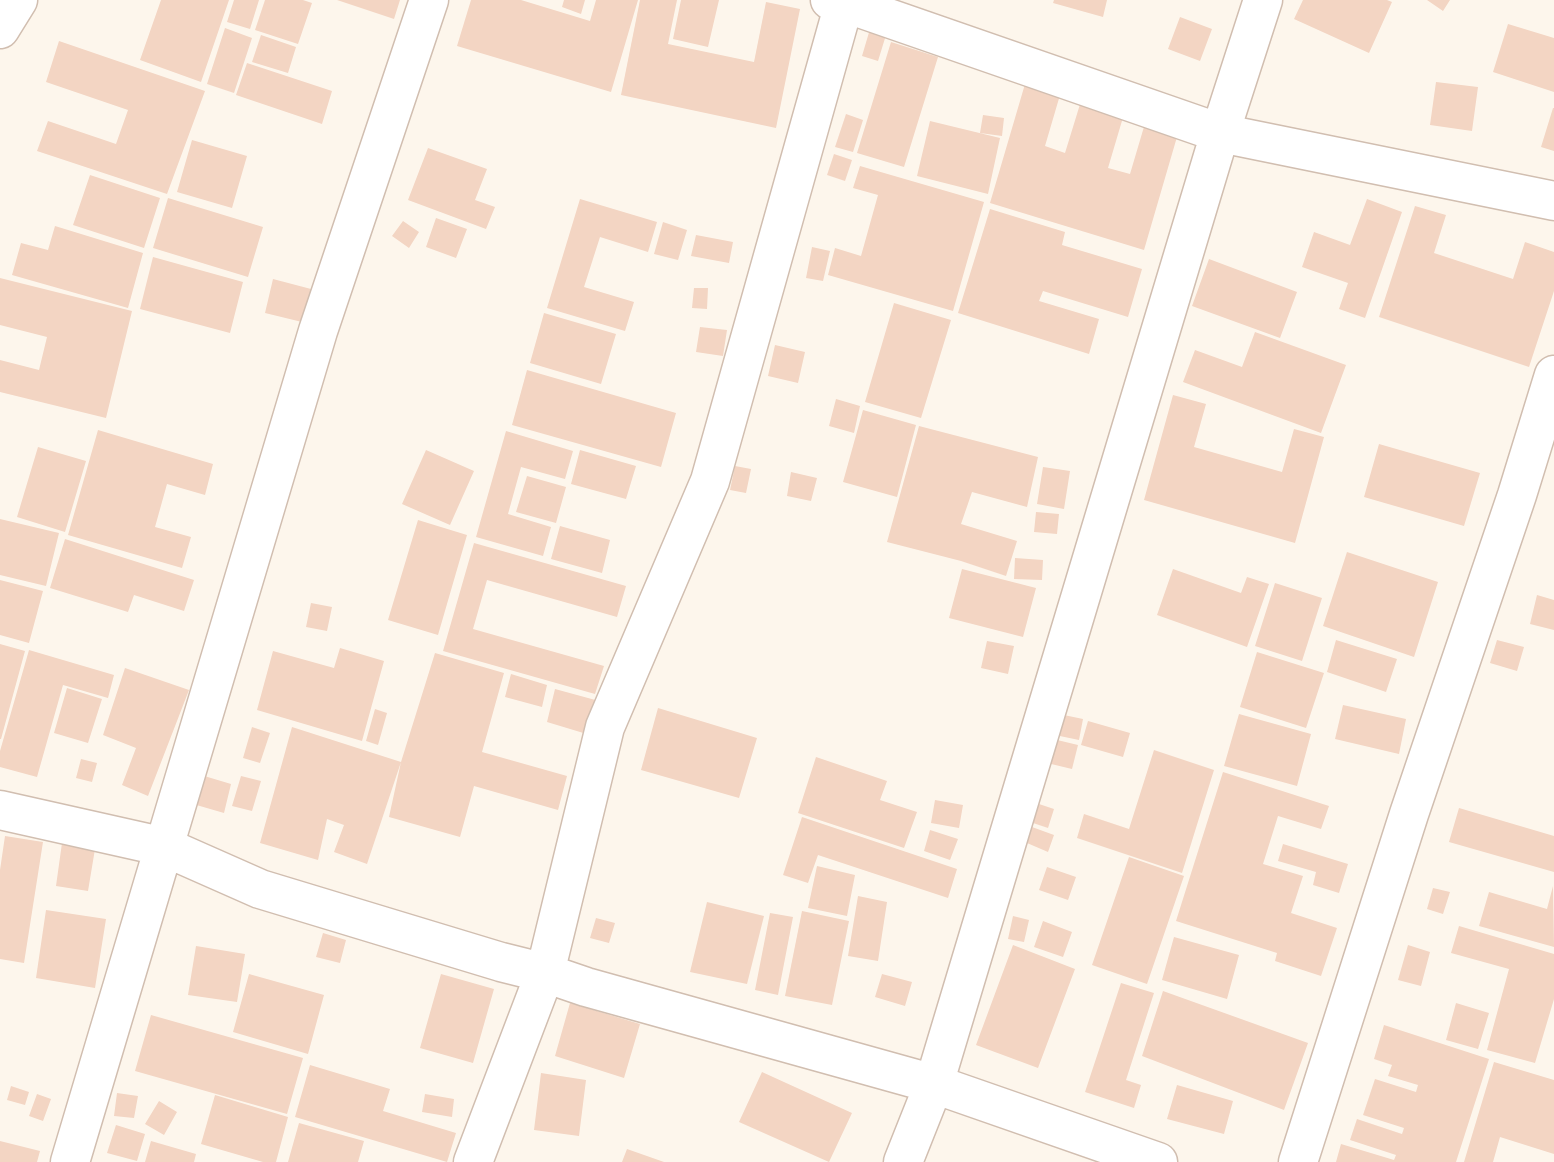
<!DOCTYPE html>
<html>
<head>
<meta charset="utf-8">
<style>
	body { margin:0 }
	canvas { display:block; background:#fdf6ec }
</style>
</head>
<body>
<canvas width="1554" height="1162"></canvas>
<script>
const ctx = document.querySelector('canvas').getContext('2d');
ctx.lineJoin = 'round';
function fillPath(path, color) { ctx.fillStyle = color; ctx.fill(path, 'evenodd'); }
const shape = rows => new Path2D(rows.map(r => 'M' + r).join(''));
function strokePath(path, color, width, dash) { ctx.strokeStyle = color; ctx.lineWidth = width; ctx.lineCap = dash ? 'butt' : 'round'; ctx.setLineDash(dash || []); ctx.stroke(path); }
fillPath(shape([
	[161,0,229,0,201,82,140,60],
	[234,0,259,0,250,29,227,22],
	[265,0,303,0,312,3,298,44,255,30],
	[337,0,400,0,394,19],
	[471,0,521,0,590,21,596,0,638,0,611,92,457,46],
	[564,0,585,0,581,14,562,7],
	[640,0,677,0,668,44,754,62,766,2,800,9,776,128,621,95],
	[681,0,719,0,708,47,673,39],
	[1054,0,1107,0,1103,17,1053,3],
	[1303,0,1387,0,1392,2,1369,53,1294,19],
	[1427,0,1450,0,1443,11],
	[1180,17,1212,29,1200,61,1168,49],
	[1508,24,1554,38,1554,92,1493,72],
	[225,28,252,38,234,93,207,84],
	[870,29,886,35,878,61,862,56],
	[261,35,296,47,288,73,252,62],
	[59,41,205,91,167,194,37,151,48,121,116,144,128,110,46,82],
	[891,42,938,57,904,167,857,153],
	[247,63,332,91,322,124,236,95],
	[1436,82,1478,87,1472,131,1430,125],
	[1025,84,1060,95,1045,146,1065,153,1081,101,1124,114,1108,168,1130,174,1146,120,1179,130,1144,250,990,203],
	[1553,108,1554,108,1554,151,1541,147],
	[846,114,863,120,853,152,835,147],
	[983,115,1004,118,1002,136,980,133],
	[930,121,1000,138,988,194,917,176],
	[192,140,247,156,232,208,177,192],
	[428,148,487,169,475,200,495,207,486,229,408,200],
	[834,154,852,160,845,181,827,175],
	[860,166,984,202,953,311,828,275,835,248,861,256,878,195,853,188],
	[90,175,160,198,144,248,73,225],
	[168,198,263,227,248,277,153,248],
	[580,199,657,222,648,252,600,237,584,287,634,302,625,331,547,308],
	[1367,199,1402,212,1365,318,1339,309,1348,283,1302,267,1314,232,1350,245],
	[1415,206,1446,215,1434,253,1513,279,1525,242,1554,252,1554,291,1529,367,1379,317],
	[990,209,1065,232,1062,245,1142,269,1128,317,1043,291,1039,301,1099,319,1089,354,958,313],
	[436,218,467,229,456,258,426,247],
	[403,221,419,232,409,248,392,236],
	[663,222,687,230,678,260,654,254],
	[55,226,143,253,128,308,12,275,21,243,48,250],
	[696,235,733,242,729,263,691,256],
	[812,247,830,251,823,281,806,278],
	[153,257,243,282,230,333,140,309],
	[1209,259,1297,292,1280,338,1192,306],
	[0,278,132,311,106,418,0,392,0,360,39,370,47,337,0,325],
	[273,279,311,289,302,322,265,313],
	[694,288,708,288,707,309,692,308],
	[894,303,951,320,921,418,865,402],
	[544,313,616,334,601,384,530,363],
	[700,327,727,330,723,356,696,352],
	[1255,332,1346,365,1321,433,1183,382,1195,350,1242,367],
	[775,345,805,352,798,383,768,376],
	[527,370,676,413,661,467,512,425],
	[1173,395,1206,404,1194,447,1282,472,1294,429,1324,437,1295,543,1144,500],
	[836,399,860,406,854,433,829,426],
	[863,410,916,425,897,497,843,482],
	[919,426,1038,457,1027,507,972,492,961,524,1017,541,1006,576,961,561,887,542],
	[98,430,213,464,205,495,167,484,155,527,191,537,182,568,68,535],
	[506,431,573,451,565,479,521,467,508,514,551,527,543,556,476,537],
	[1379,444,1480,473,1464,526,1364,497],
	[38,447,86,461,65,532,17,517],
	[426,450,474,471,450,525,402,504],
	[580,450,636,466,626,499,571,484],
	[735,466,751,469,746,493,730,490],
	[1043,467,1070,471,1064,509,1037,504],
	[791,472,817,478,811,501,787,496],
	[527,476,566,487,556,523,516,512],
	[1036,512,1059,514,1057,534,1034,532],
	[0,519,59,533,46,586,0,575],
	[418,520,467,535,438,635,388,620],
	[560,526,610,540,602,573,551,559],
	[65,539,194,580,184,611,134,595,128,612,50,588],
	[474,543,626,586,617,617,487,580,473,629,604,666,595,694,443,651],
	[1347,552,1438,582,1414,657,1323,626],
	[1015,558,1043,560,1042,580,1014,579],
	[962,569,1036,588,1023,637,949,618],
	[1173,569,1241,593,1247,577,1269,584,1247,647,1157,615],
	[0,580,43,591,29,643,0,635],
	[1275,583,1322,598,1302,661,1255,646],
	[1537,595,1554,600,1554,630,1530,624],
	[311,603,332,607,327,631,306,627],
	[1336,640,1397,659,1386,692,1327,672],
	[1497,640,1524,647,1517,671,1490,663],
	[987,641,1014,646,1008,674,981,668],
	[0,644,25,651,1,739,0,739],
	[340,648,384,661,362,741,257,710,273,651,334,668],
	[29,650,114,675,108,698,63,685,37,777,0,767,0,751],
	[1257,652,1324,673,1306,728,1240,707],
	[435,653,504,673,482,752,567,776,558,810,474,786,460,837,389,817,401,762,367,864,334,852,344,825,327,819,318,860,260,843,292,727,401,762],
	[125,668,189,690,148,796,122,785,136,748,103,735],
	[511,674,547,685,542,707,505,697],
	[67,688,102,699,88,743,54,733],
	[555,689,599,701,590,735,547,722],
	[1343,705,1406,719,1399,754,1335,739],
	[658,708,757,738,739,798,641,770],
	[375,709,387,713,378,745,366,741],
	[1059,714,1083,719,1079,740,1055,735],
	[1239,714,1311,734,1297,786,1224,766],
	[1088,721,1130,733,1123,757,1081,745],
	[252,727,270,733,260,763,243,758],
	[1053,739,1078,745,1072,769,1047,763],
	[1154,750,1214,770,1182,873,1077,838,1084,814,1129,829],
	[816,757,887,781,880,800,917,812,904,848,798,813],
	[81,759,97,763,92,782,76,778],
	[1223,772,1329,806,1321,829,1278,816,1263,864,1303,876,1291,913,1337,928,1321,976,1275,961,1277,953,1176,921],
	[201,775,231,784,224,813,193,804],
	[241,776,261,781,252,811,232,806],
	[935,800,963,805,959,828,931,823],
	[1039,804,1054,809,1048,828,1033,823],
	[1459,808,1554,836,1554,872,1449,842],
	[802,817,957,869,948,898,818,855,808,883,783,875],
	[1032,827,1054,835,1048,852,1027,843],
	[930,830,958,839,950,860,924,851],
	[5,836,43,842,24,963,0,959,0,870],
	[62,843,95,849,88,891,56,886],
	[1283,844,1348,864,1339,893,1313,885,1316,872,1278,861],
	[1129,857,1184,876,1147,984,1092,965],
	[817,866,855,875,847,916,808,908],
	[1047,867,1076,877,1068,900,1039,890],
	[1553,886,1554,947,1479,926,1489,892,1547,909],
	[1433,888,1450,892,1443,914,1427,909],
	[858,896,887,902,878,961,848,956],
	[707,902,764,916,747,984,690,972],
	[46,910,106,919,95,988,36,978],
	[802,911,849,921,832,1005,785,996],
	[770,913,793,917,778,995,755,990],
	[1013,916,1029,920,1024,942,1008,939],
	[596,918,615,923,609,943,590,938],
	[1043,921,1072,932,1063,957,1034,947],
	[1459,926,1554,954,1554,999,1535,1063,1487,1050,1509,969,1451,953],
	[323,933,346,940,340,963,316,957],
	[1174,937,1239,955,1227,999,1162,980],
	[1013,945,1075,969,1038,1068,976,1045],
	[1408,945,1430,952,1421,986,1398,980],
	[196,946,245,954,237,1002,188,995],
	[249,974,324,995,308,1054,233,1032],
	[441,974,494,989,473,1063,420,1048],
	[882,974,912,982,905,1006,875,997],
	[1121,983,1154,993,1126,1080,1141,1085,1134,1108,1085,1092],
	[1163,991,1308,1043,1284,1110,1142,1056],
	[570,1003,640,1024,624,1078,555,1056],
	[1456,1003,1489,1013,1478,1049,1446,1040],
	[151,1015,303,1058,287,1114,135,1071],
	[1384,1025,1489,1059,1456,1162,1336,1162,1341,1144,1394,1160,1396,1155,1350,1140,1357,1119,1402,1134,1404,1128,1363,1115,1375,1079,1416,1092,1418,1085,1388,1076,1392,1065,1374,1059],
	[1494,1062,1554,1080,1554,1154,1500,1137,1493,1162,1464,1162],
	[310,1065,390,1089,383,1111,456,1133,447,1162,295,1117],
	[762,1072,852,1113,829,1162,739,1122],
	[541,1073,586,1080,579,1136,534,1130],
	[1177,1085,1233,1101,1224,1134,1167,1119],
	[11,1086,29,1092,25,1105,7,1100],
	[117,1093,138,1096,134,1118,114,1116],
	[37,1094,51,1099,43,1121,29,1116],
	[425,1094,454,1099,452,1117,422,1112],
	[215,1095,288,1117,276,1162,263,1162,201,1144],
	[159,1101,177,1112,164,1135,145,1124],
	[299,1123,364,1141,358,1162,288,1162],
	[116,1125,145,1134,137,1161,107,1153],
	[0,1141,40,1151,37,1162,0,1162],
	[151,1141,196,1154,194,1162,145,1162],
	[627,1149,664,1162,622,1162]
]), '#f3d5c3');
const minor = shape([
	[830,0,845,3,1220,133,1554,201],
	[0,29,18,0],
	[0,810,165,847,260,889,501,962,545,973,586,987,934,1084,1158,1162],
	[70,1162,318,331,429,0],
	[473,1162,545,973,605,727,710,481,845,0],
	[903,1162,934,1084,1220,133,1263,0],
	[1298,1162,1409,814,1517,495,1554,375]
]);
strokePath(minor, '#d1beb0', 41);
strokePath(minor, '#fff', 38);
</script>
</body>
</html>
